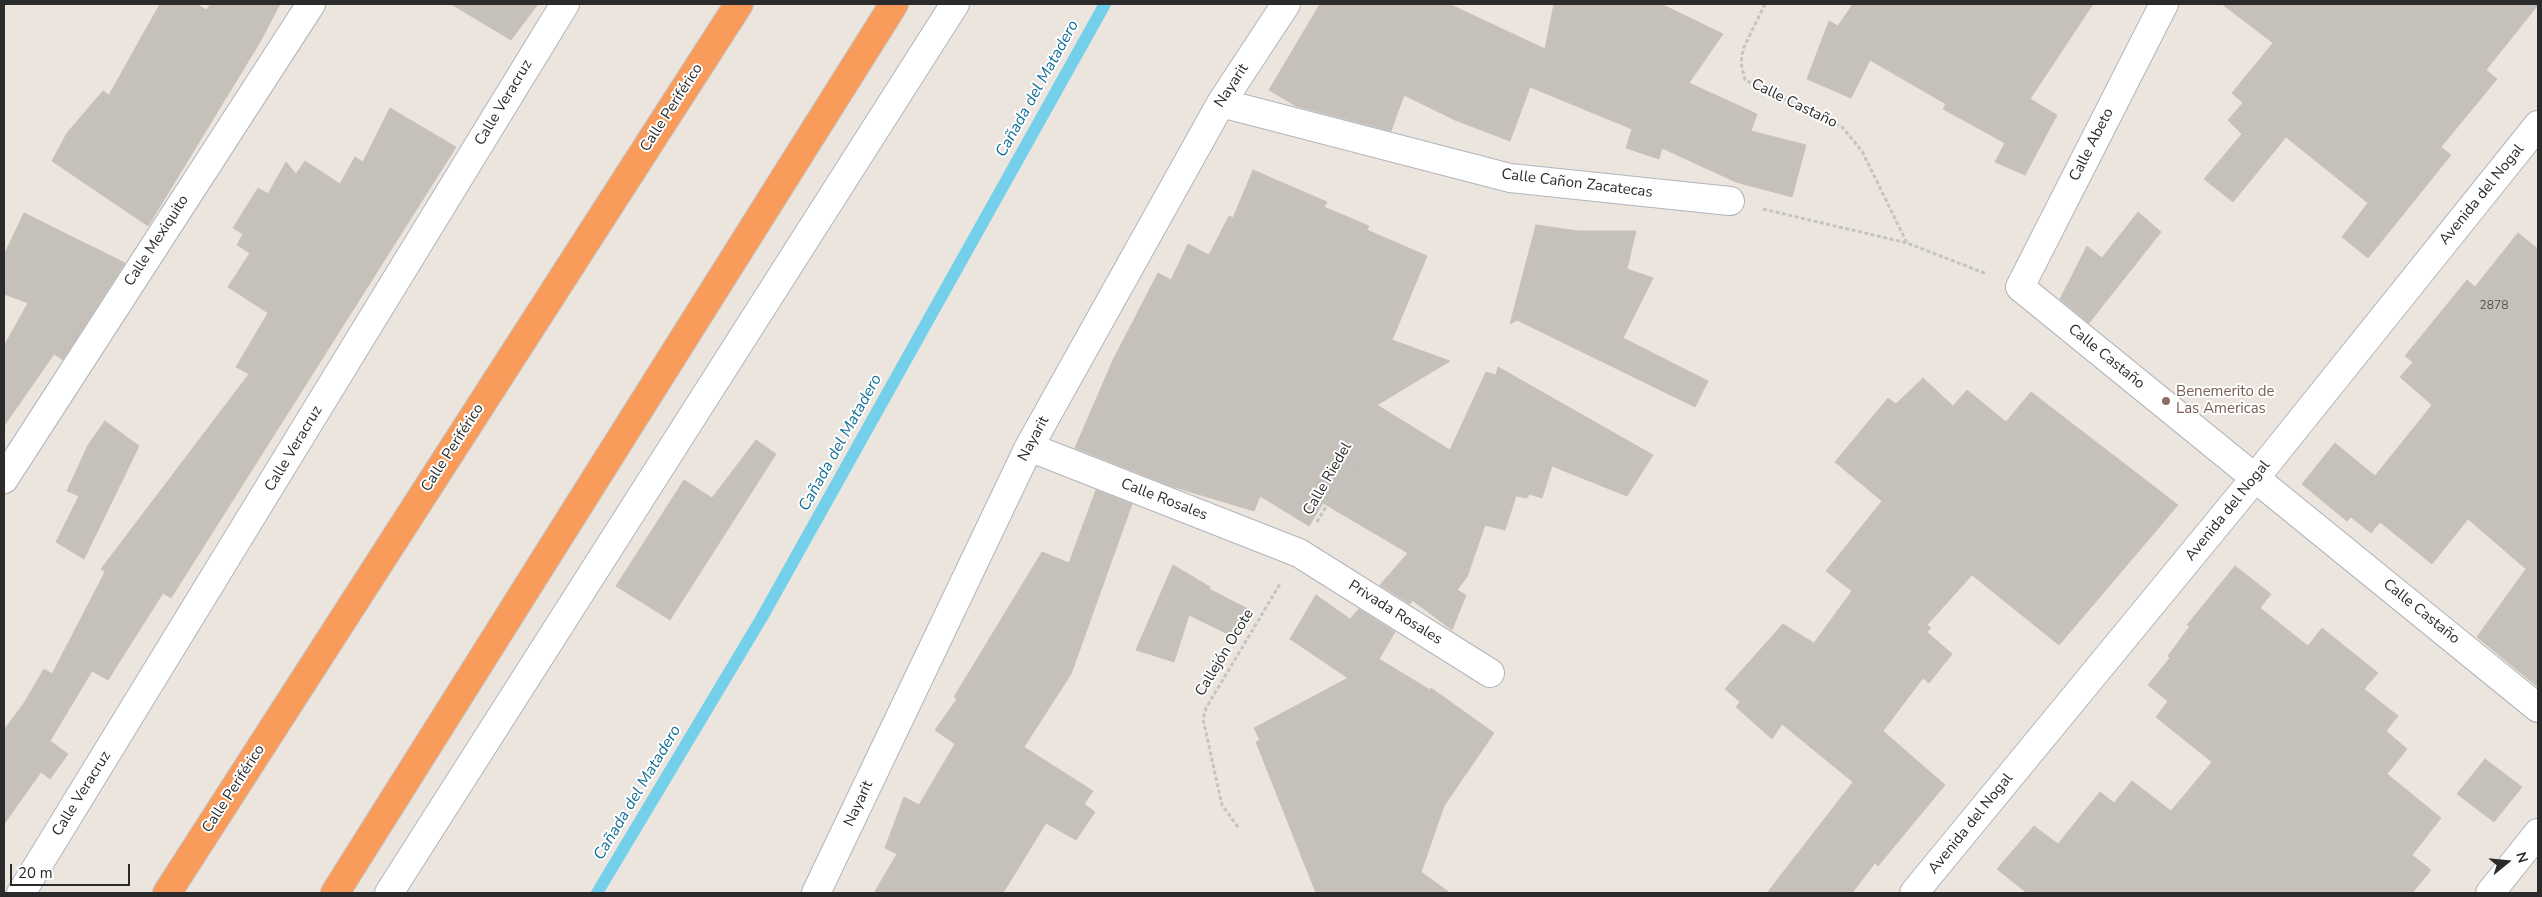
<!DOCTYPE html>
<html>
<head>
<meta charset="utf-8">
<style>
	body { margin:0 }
	#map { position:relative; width:2542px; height:897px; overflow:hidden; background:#ece5dd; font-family:"Nunito Sans",sans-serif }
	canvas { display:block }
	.frame { position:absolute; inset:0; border:5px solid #2b2b2b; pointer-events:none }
	.north { position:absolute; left:2482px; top:837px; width:50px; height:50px; -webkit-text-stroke:4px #fff; paint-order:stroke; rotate:73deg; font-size:14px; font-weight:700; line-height:20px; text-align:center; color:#2b2b2b }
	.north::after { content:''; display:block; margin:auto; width:18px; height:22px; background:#2b2b2b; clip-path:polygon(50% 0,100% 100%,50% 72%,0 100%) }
	.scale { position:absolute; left:10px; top:864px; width:120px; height:22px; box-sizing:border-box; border:2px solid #2b2b2b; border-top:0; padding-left:6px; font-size:15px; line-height:18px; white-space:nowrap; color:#2b2b2b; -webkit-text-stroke:4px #fff; paint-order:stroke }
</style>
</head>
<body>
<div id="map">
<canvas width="2542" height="897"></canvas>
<div class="frame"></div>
<div class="north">N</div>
<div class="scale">20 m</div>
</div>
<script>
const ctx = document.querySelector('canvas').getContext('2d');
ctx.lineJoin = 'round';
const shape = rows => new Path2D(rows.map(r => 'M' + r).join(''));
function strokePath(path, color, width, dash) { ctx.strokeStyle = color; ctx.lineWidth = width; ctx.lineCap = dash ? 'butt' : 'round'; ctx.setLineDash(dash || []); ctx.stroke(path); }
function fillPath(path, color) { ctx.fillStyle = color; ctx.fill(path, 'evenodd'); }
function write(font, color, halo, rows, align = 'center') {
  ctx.font = font + ' "Nunito Sans",sans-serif'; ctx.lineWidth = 4; ctx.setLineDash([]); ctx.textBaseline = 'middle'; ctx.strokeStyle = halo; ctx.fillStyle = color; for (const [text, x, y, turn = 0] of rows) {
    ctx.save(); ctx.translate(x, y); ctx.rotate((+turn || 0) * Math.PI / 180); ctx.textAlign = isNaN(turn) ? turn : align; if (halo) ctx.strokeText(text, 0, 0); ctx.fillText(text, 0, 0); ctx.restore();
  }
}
strokePath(shape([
	[597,893,761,619,1105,4]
]), '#74cfeb', 12);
const building = shape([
	[160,4,197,4,206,10,211,4,280,4,260,42,148,226,52,161,67,133,103,91,109,95,160,4],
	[451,4,538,4,511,40,451,4],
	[1320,4,1449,4,1545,49,1554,4,1661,4,1723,34,1689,83,1757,114,1751,131,1806,145,1792,197,1736,182,1662,148,1659,159,1626,148,1632,129,1530,87,1510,141,1455,120,1404,95,1391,131,1296,106,1269,90,1320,4],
	[1853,4,2093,4,2030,99,2057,115,2025,175,1995,162,2005,143,1943,109,1946,104,1870,60,1851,98,1807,79,1829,21,1838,26,1853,4],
	[2222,4,2538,4,2538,5,2486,70,2497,79,2441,147,2451,155,2368,258,2342,237,2368,203,2286,137,2233,202,2204,179,2242,134,2228,120,2243,103,2232,93,2273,43,2222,4],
	[390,108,456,147,171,598,163,593,108,680,92,671,50,741,68,754,50,779,41,772,4,824,4,730,24,703,44,669,52,674,105,572,101,569,249,374,236,367,268,313,228,287,250,253,237,245,243,234,233,228,258,188,268,194,286,162,296,174,305,161,340,184,355,157,363,162,390,108],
	[1253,170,1327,202,1324,207,1369,226,1367,230,1427,256,1392,340,1450,361,1377,405,1450,450,1486,372,1496,375,1498,367,1653,455,1627,496,1552,466,1542,498,1529,494,1527,498,1516,496,1505,530,1485,525,1467,577,1457,590,1466,595,1452,630,1412,600,1410,604,1380,585,1408,553,1323,503,1309,526,1260,496,1254,511,1171,486,1075,448,1113,360,1158,273,1171,280,1188,244,1209,255,1229,216,1233,218,1253,170],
	[2138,212,2161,232,2089,323,2060,299,2087,246,2102,258,2138,212],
	[24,213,125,263,63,360,54,354,4,426,4,346,28,303,4,294,4,255,24,213],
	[1536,225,1578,231,1636,231,1627,269,1653,278,1623,338,1708,381,1695,407,1517,320,1510,324,1536,225],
	[2518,233,2538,249,2538,687,2477,637,2526,569,2468,519,2432,564,2380,522,2371,533,2351,517,2347,521,2302,484,2335,443,2375,476,2432,405,2400,377,2413,362,2405,356,2467,280,2475,287,2518,233],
	[1923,378,1953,406,1967,390,2006,422,2031,392,2178,505,2059,645,1972,575,1927,625,1931,628,1927,632,1952,654,1929,683,1923,678,1883,731,1945,785,1878,866,1875,863,1852,893,1767,893,1853,782,1782,724,1772,739,1736,707,1740,702,1725,689,1783,624,1814,643,1852,591,1826,571,1882,501,1835,462,1888,398,1896,404,1923,378],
	[105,421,139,446,84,559,56,542,79,496,67,491,88,445,105,421],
	[756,440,776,454,670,620,616,586,684,480,712,498,756,440],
	[1096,490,1132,504,1071,674,1024,747,1093,791,1084,804,1095,812,1076,840,1046,823,1003,893,874,893,897,854,885,848,904,797,919,805,955,744,935,730,957,699,954,697,1042,552,1069,563,1096,490],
	[1173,565,1210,587,1209,589,1254,612,1236,638,1189,615,1174,662,1136,650,1173,565],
	[2235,566,2271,594,2260,608,2308,646,2322,628,2378,673,2364,689,2398,716,2386,731,2407,749,2387,774,2441,818,2412,855,2431,870,2412,893,2027,893,1997,869,2034,826,2058,844,2100,792,2114,803,2132,781,2171,811,2212,762,2156,717,2168,701,2148,685,2170,658,2168,656,2190,626,2187,625,2235,566],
	[1316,595,1350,619,1359,609,1395,632,1379,659,1430,690,1431,688,1494,733,1444,806,1421,872,1450,893,1316,893,1256,742,1260,740,1254,728,1348,678,1290,639,1316,595],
	[2485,759,2522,787,2494,822,2457,794,2485,759]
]);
fillPath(building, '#c5c0b9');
strokePath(building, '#c8c1b7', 1);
const minor = shape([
	[2164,4,2020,287,2538,708],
	[1221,103,1510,178,1730,201],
	[1029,447,1299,553,1490,673],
	[4,479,311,4],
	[21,893,565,4],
	[389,893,955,4],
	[816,893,1029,447,1221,103,1286,4],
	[1914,893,2255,478,2538,125],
	[2490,893,2538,833]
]);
const highway = shape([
	[167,893,739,4],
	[335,893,894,4]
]);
strokePath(minor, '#b1b4be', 30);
strokePath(highway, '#c4c4c4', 30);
strokePath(shape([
	[1765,4,1743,49,1741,63,1745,80,1842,127,1862,151,1907,243],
	[1763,209,1907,243,1987,274],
	[1317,522,1378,416],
	[1238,827,1222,805,1203,719,1206,708,1280,584]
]), '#c4c4c4', 3, [4, 2.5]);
strokePath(minor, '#fff', 28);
strokePath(highway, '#f99b5b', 28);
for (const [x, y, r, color] of [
	[2166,401,5,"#8d6e63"]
]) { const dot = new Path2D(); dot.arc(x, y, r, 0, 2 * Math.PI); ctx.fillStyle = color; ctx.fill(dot); strokePath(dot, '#fff', 2); }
write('12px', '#52504e', null, [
	["2878",2494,306]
]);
write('15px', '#2b2b2b', '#fff', [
	["Nayarit",1232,86,-57],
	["Calle Veracruz",504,103,-59],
	["Calle Castaño",1794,104,26],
	["Calle Periférico",672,108,-57],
	["Calle Abeto",2092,145,-63],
	["Calle Cañon Zacatecas",1577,184,7],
	["Avenida del Nogal",2482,195,-51],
	["Calle Mexiquito",157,241,-57],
	["Calle Castaño",2106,357,39],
	["Nayarit",1034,439,-62],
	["Calle Periférico",453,448,-57],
	["Calle Veracruz",294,449,-59],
	["Calle Riedel",1328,479,-60],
	["Calle Rosales",1164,500,21],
	["Avenida del Nogal",2228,511,-51],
	["Calle Castaño",2421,612,39],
	["Privada Rosales",1395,613,32],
	["Callejón Ocote",1225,653,-59],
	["Calle Periférico",234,789,-57],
	["Calle Veracruz",82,794,-58],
	["Nayarit",859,804,-65],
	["Avenida del Nogal",1971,824,-51]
]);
write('15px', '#785e54', '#fff', [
	["Benemerito de",2176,392],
	["Las Americas",2176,409]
], 'left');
write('italic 16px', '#116e98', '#fff', [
	["Cañada del Matadero",1038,89,-61],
	["Cañada del Matadero",841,443,-61],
	["Cañada del Matadero",638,793,-59]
]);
</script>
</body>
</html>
